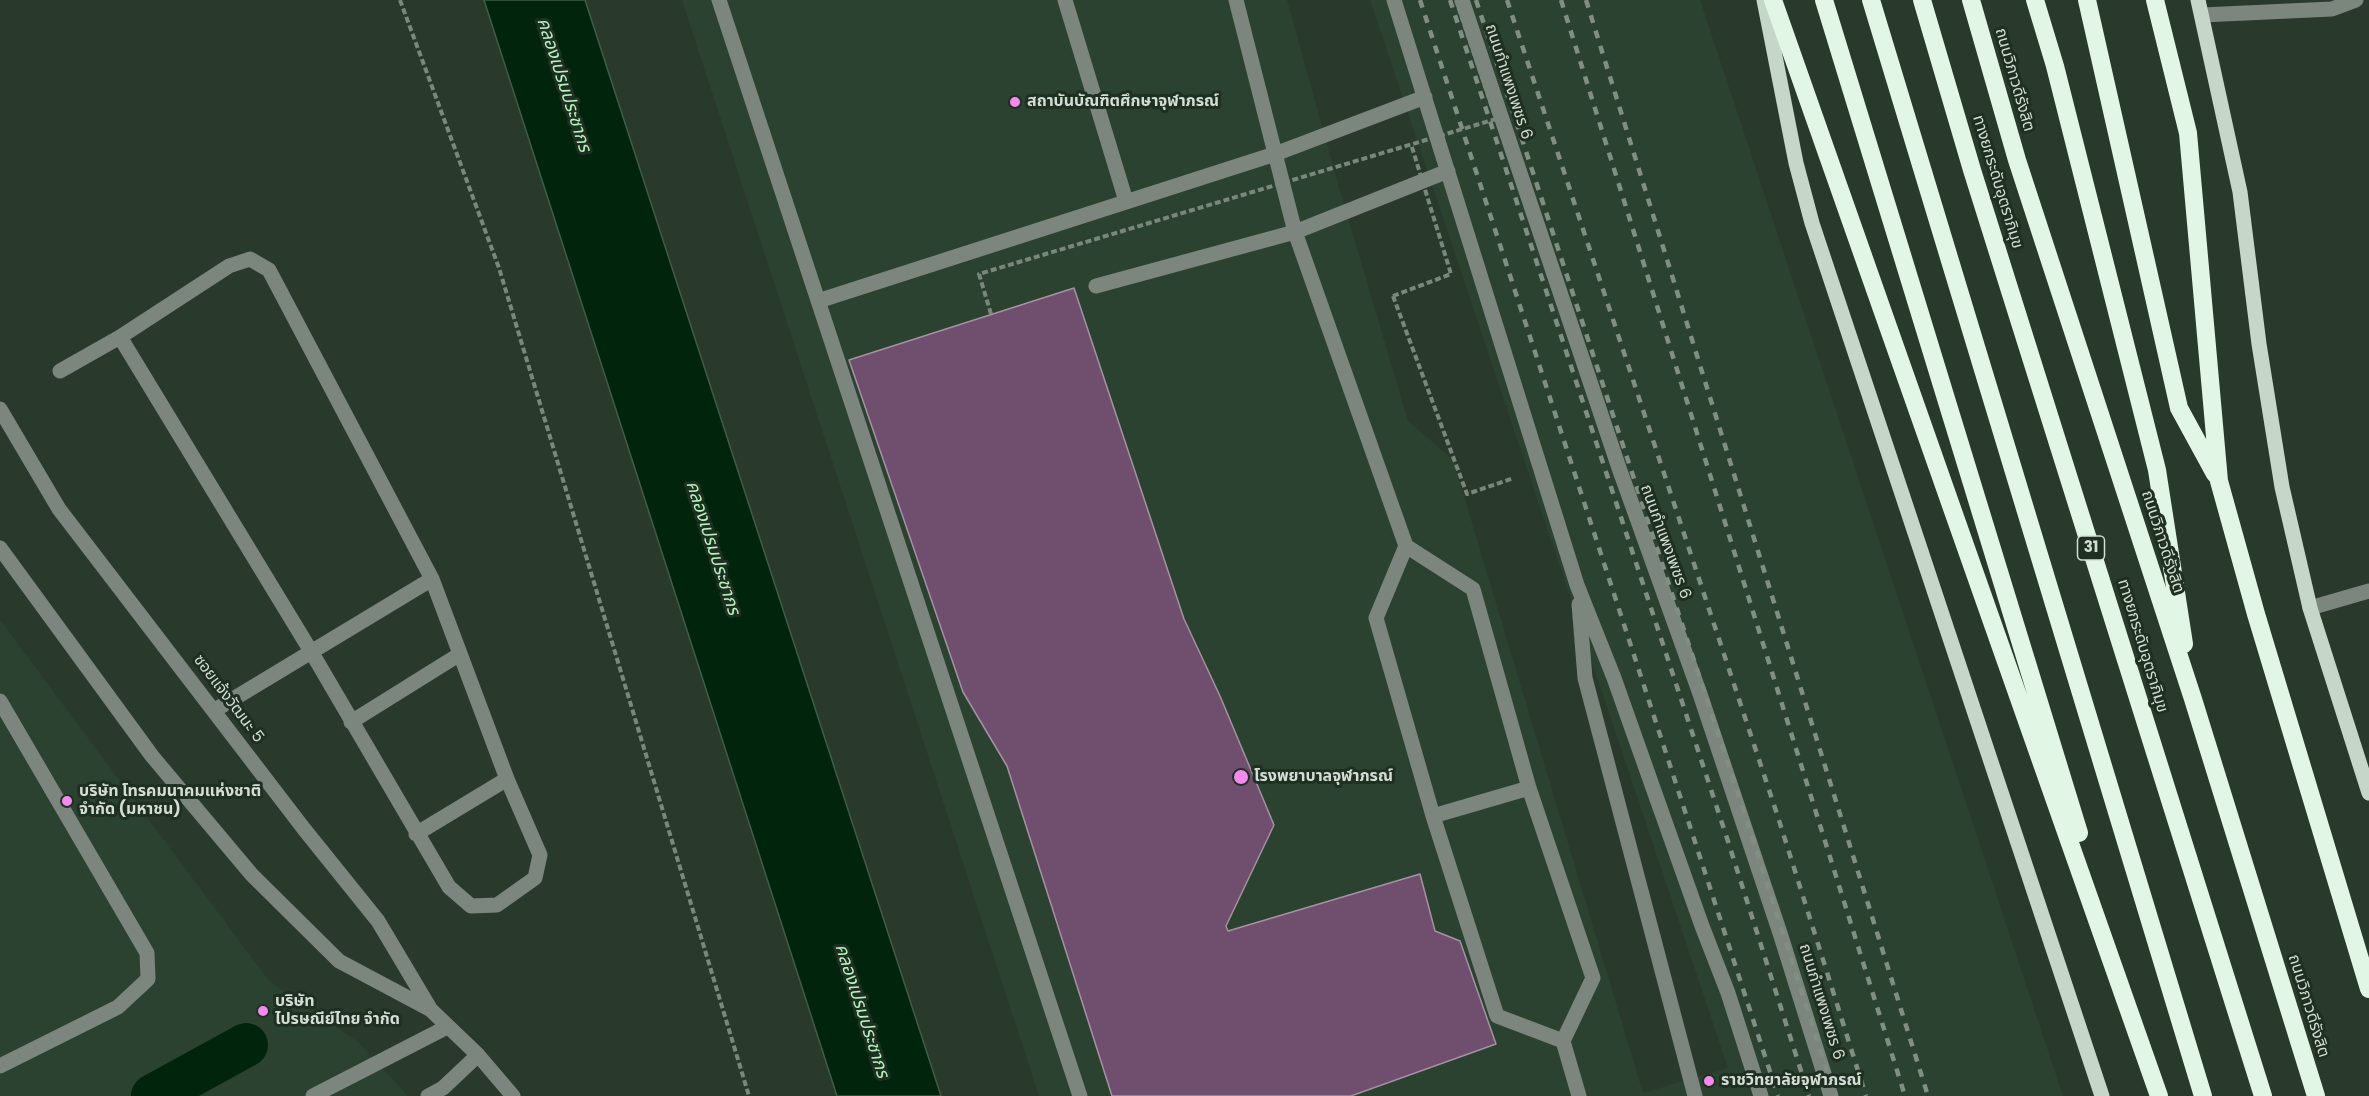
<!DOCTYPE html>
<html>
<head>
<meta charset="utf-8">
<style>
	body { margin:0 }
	canvas { display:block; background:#29392c }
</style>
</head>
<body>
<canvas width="2369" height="1096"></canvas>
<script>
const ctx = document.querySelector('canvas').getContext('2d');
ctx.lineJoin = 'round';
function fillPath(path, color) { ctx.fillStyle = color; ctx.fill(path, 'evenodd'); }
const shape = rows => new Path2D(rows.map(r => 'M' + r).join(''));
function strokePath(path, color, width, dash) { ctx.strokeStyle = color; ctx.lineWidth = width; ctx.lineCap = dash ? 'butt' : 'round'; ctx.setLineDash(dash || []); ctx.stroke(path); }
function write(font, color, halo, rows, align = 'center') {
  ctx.font = font + ' Poppins,"Noto Sans Thai",sans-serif'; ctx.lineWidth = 6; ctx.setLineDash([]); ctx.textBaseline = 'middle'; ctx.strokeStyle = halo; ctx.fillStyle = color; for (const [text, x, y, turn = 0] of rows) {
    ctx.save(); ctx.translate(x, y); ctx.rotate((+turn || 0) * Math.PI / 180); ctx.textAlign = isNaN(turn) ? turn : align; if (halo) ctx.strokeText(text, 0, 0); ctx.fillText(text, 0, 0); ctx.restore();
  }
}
fillPath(shape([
	[682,0,1287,0,1338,184,1408,421,1453,460,1643,1093,1728,1068,1370,0,1700,0,2063,1096,1039,1096],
	[0,620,269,981,358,1042,408,1096,0,1096]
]), '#2c4230');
const water = shape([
	[484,0,585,0,941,1096,837,1096,484,0]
]);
fillPath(water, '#01240c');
strokePath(water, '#405c49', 1.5);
strokePath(shape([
	[153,1096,246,1045]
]), '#01240c', 44);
const building = shape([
	[1074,288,1184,619,1220,696,1274,825,1226,926,1228,931,1420,874,1435,931,1460,941,1496,1044,1351,1096,1112,1096,1007,766,963,692,849,360,1074,288]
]);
fillPath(building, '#6f4f6d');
strokePath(building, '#a492a2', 1.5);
strokePath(shape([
	[400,0,499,268,749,1096],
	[1393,296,1467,494,1514,478]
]), '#7a877c', 4, [6, 3]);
strokePath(shape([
	[719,0,1080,1096],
	[1065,0,1126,201],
	[1236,0,1295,232,1406,546,1473,589,1529,788,1593,978,1563,1041,1579,1096],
	[1394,0,1577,585,1614,678,1702,926,1728,993,1761,1096],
	[1462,0,1619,468,1700,694,1780,933,1831,1096],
	[2202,15,2332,9,2356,0],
	[1096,286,1295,232,1448,171],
	[818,301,1275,154,1425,97],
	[60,371,120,337,229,266,250,259,269,270,432,579,507,779,540,855,535,878,497,905,471,906,449,887,312,653,120,337],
	[0,409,59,509,304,829,378,921,431,1010,478,1055,513,1096],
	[1406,546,1376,618,1433,816,1497,1016,1563,1041],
	[0,548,152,756,252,875,339,961,431,1010],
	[1579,604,1585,678,1695,1096],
	[2310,608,2369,591],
	[0,701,147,953,148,979,118,1007,0,1066],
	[215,710,432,579],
	[351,722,460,654],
	[1433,816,1529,788],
	[416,834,507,779],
	[313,1096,447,1027],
	[428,1096,443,1088,478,1055]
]), '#7d857f', 15);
strokePath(shape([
	[1764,0,1796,163,1812,223,2102,1096],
	[2198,0,2240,192,2259,344,2282,487,2310,608,2369,793]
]), '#c6d6c8', 15);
strokePath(shape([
	[1773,0,2159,1096],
	[1824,0,2079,833],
	[1871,0,2203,1096],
	[1922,0,1972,170,2263,1096],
	[1971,0,2017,160,2193,699,2316,1096],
	[2035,0,2055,66,2157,470,2184,644],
	[2087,0,2179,408,2215,474],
	[2155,0,2188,133,2219,481,2256,614,2369,989]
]), '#e2f6e5', 18);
strokePath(shape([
	[1420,0,1778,1096],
	[1450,0,1725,832,1809,1096],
	[1476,0,1748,824,1835,1096],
	[1507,0,1777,814,1866,1096],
	[1561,0,1905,1096],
	[1586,0,1928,1096]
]), '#818e83', 4.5, [8, 8]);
strokePath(shape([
	[1393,296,1451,274,1411,144],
	[991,314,979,274,1496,119,1456,0]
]), '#7a877c', 4, [6, 3]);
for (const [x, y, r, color] of [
	[1015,102,6,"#f489ef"],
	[1241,777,8,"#f489ef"],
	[67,801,6,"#f489ef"],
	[263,1011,6,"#f489ef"],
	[1709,1081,6,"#f489ef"]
]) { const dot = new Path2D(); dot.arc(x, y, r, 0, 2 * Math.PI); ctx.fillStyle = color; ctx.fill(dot); strokePath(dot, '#1f2f22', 2); }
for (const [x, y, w] of [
	[2091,548,27]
]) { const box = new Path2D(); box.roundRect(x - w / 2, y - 12, w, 24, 4.5); ctx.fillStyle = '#1f2f22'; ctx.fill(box); strokePath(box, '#d4ded6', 1.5); }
write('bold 15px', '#d4ded6', null, [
	["31",2091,548]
]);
write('16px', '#d4ded6', '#1f2f22', [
	["ถนนวิภาวดีรังสิต",2014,80,74],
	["ถนนกำแพงเพชร 6",1508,82,72],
	["ทางยกระดับอุตราภิมุข",1997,182,73],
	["ถนนกำแพงเพชร 6",1665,542,70],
	["ถนนวิภาวดีรังสิต",2162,542,72],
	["ทางยกระดับอุตราภิมุข",2142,646,73],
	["ซอยแจ้งวัฒนะ 5",228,699,53],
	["ถนนกำแพงเพชร 6",1821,1002,73],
	["ถนนวิภาวดีรังสิต",2308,1006,73]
]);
write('bold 16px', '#d4ded6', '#1f2f22', [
	["สถาบันบัณฑิตศึกษาจุฬาภรณ์",1027,102],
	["โรงพยาบาลจุฬาภรณ์",1254,777],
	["บริษัท โทรคมนาคมแห่งชาติ",79,792],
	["จำกัด (มหาชน)",79,810],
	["บริษัท",275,1002],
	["ไปรษณีย์ไทย จำกัด",275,1020],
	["ราชวิทยาลัยจุฬาภรณ์",1721,1081]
], 'left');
write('italic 18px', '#b6f3c1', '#1f2f22', [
	["คลองเปรมประชากร",563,85,72],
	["คลองเปรมประชากร",712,548,72],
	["คลองเปรมประชากร",861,1011,72]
]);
</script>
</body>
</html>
